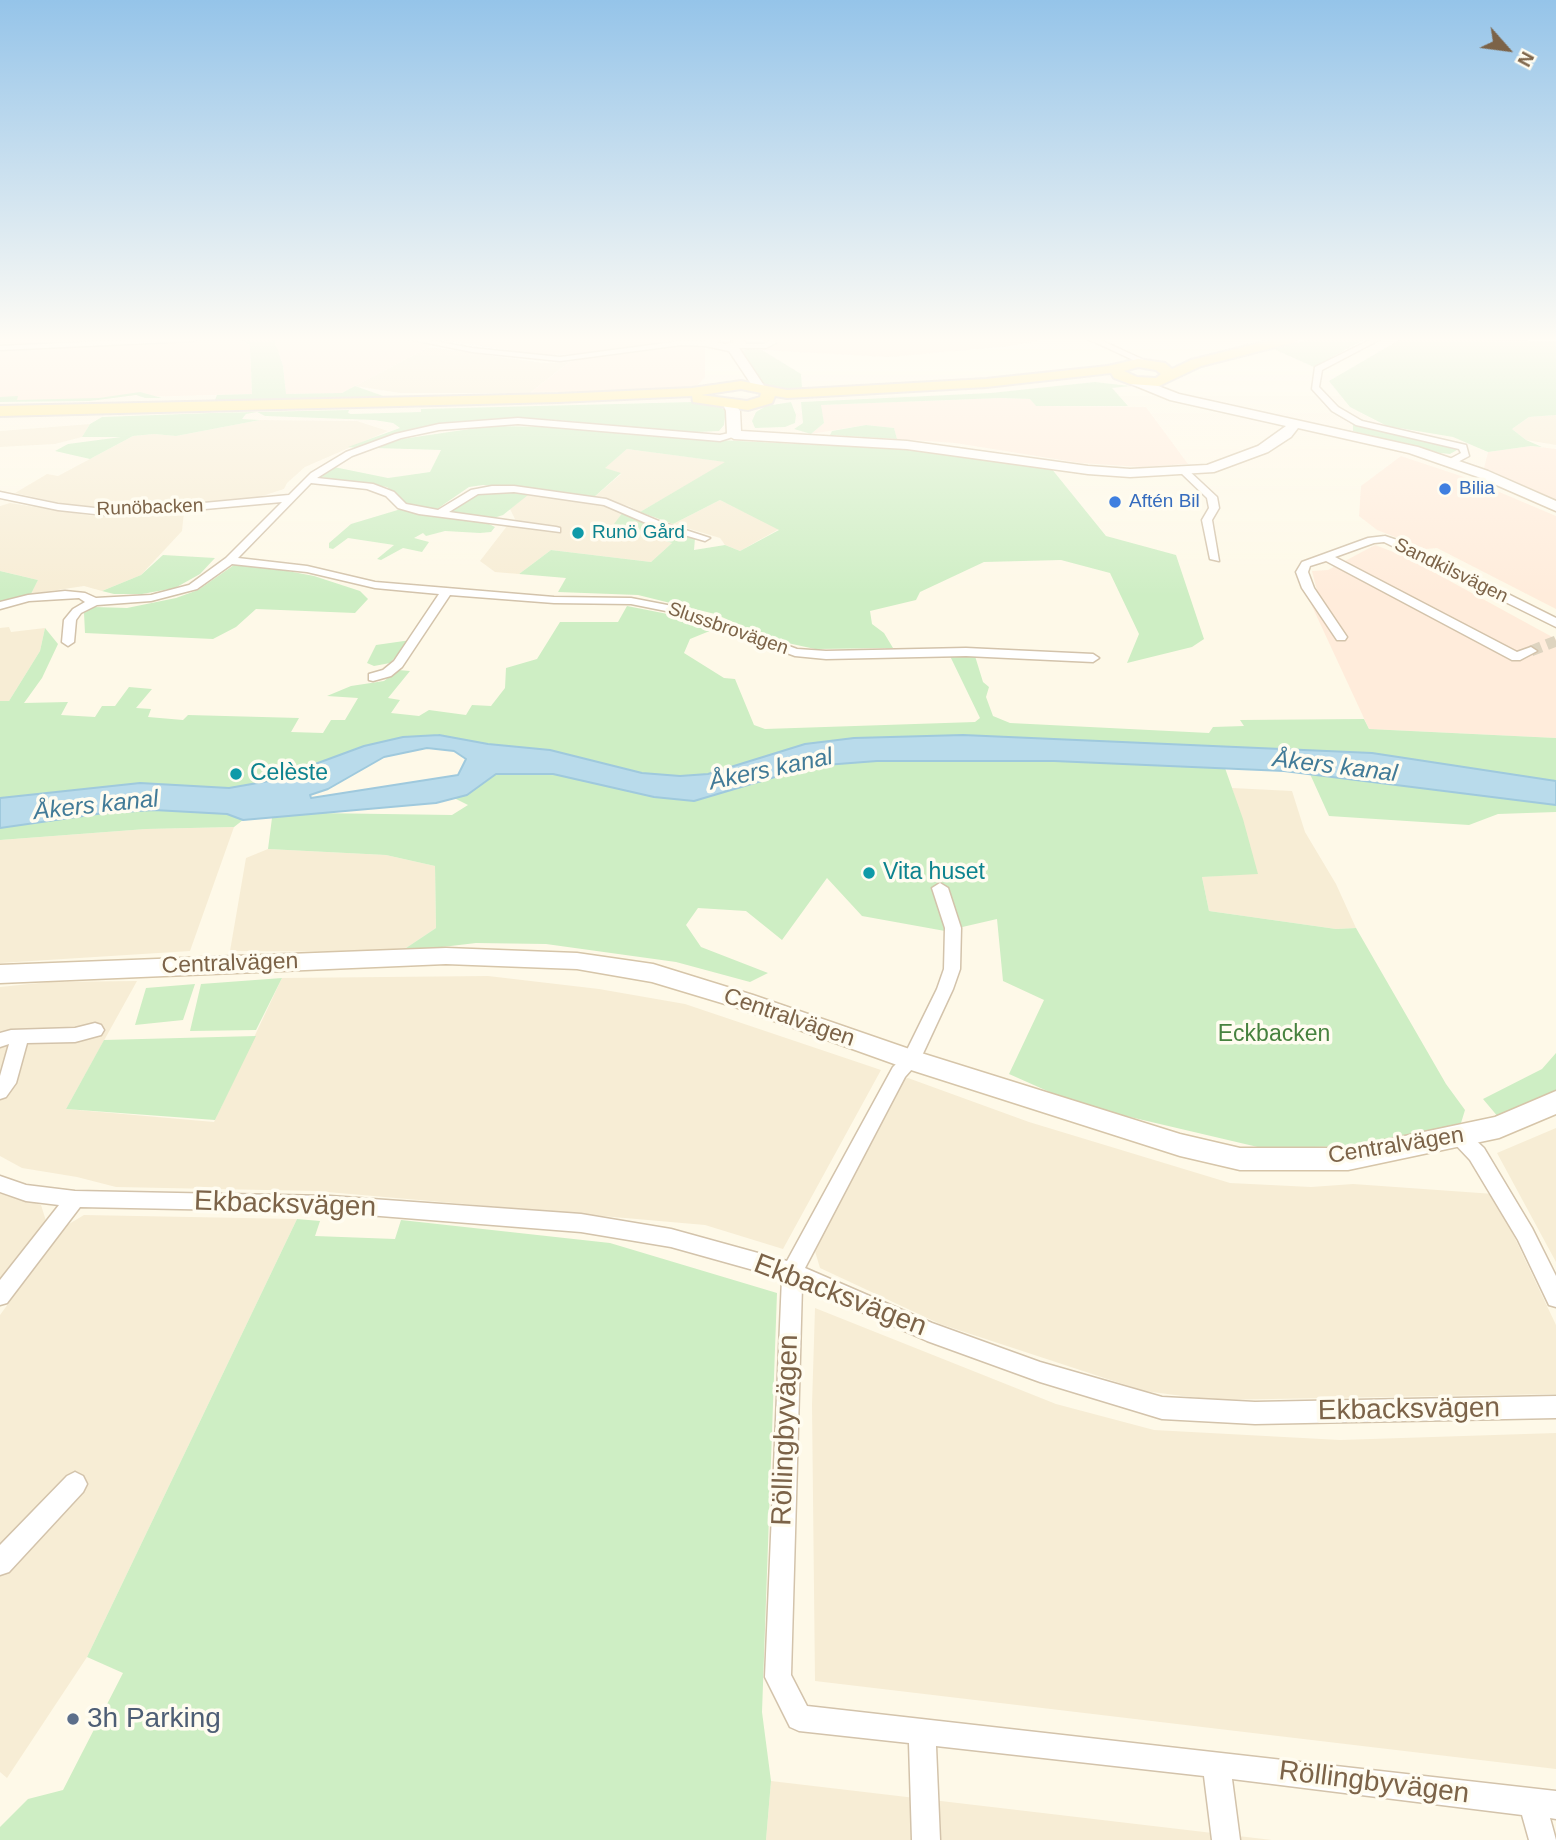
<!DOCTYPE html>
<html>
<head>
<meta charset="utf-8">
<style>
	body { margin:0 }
	#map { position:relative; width:1556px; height:1840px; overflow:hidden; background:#fef9e8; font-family:Arial,sans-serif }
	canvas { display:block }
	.north { position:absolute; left:1472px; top:14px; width:70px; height:70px; -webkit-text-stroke:5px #fffcf0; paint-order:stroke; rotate:118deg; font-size:19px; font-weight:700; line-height:28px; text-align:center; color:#7c6348 }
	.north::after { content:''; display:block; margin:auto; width:24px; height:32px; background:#7c6348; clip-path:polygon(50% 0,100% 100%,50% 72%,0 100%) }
</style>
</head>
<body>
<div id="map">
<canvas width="1556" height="1840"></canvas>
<div class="north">N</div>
</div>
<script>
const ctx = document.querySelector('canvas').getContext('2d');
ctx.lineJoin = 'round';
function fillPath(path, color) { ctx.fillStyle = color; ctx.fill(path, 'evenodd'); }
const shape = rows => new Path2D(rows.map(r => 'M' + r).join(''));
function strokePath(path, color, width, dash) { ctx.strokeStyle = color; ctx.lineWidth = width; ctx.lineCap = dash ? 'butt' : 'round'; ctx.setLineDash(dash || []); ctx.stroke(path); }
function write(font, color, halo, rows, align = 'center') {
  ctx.font = font + ' Arial,sans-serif'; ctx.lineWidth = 7; ctx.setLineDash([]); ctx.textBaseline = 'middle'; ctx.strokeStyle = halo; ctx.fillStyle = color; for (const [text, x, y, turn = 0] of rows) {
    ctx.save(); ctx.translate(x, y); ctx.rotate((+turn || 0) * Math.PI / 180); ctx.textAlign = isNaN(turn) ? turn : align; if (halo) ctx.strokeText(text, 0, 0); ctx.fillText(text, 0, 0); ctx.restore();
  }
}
fillPath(shape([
	[429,347,543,363,569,362,530,393,400,393,355,386],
	[1556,415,1556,445,1526,440,1512,429,1529,417],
	[260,420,357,421,388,431,305,467,287,483,284,489,244,502,145,510,90,510,15,493,47,474,58,476,133,436,154,434,176,436],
	[90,424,82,437,55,444,0,447,0,431],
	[627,449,727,462,640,512,629,506,593,498,621,474,604,468],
	[529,493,609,506,623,512,615,524,672,543,651,562,551,550,519,574,495,572,480,561,507,526,550,532,557,529,517,523,510,509],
	[720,500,779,529,740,551,725,545,720,538,673,524],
	[10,503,100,517,184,512,182,531,141,575,102,591,84,586,31,594,38,580,0,571,0,506],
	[9,627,11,632,45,628,40,651,9,701,0,701,0,628],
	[1232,788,1292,791,1305,832,1336,884,1356,928,1336,929,1209,911,1202,877,1257,873],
	[234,827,190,951,0,963,0,840,146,829],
	[268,849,386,855,435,866,436,928,400,952,230,951,246,858],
	[488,976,599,989,685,1004,881,1070,783,1249,705,1225,316,1191,116,1187,77,1177,22,1168,0,1156,0,987,49,982,137,981,66,1109,214,1122,282,978],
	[908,1078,1029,1122,1230,1183,1311,1187,1353,1184,1494,1194,1556,1325,1556,1394,1214,1400,1144,1391,940,1324,820,1268,814,1248,901,1079],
	[1556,1128,1556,1262,1497,1153],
	[0,1190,41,1205,47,1224,0,1281],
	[84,1215,297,1219,87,1657,7,1778,0,1772,0,1315,64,1227],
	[815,1308,1056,1404,1154,1430,1340,1440,1556,1433,1556,1769,815,1681,812,1405],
	[771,1781,1272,1840,766,1840]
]), '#f7edd5');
fillPath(shape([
	[0,339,240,339,250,345,252,394,142,397,136,395,106,399,0,401],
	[274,339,705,339,705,377,698,385,686,389,530,393,580,354,542,355,442,340,342,393,286,394,283,366],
	[763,339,1035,339,1037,341,1010,346,889,357,762,350,766,347],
	[1001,398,1030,399,1037,406,1146,407,1188,464,1141,467,1080,463,955,443,897,439,894,428,866,425,811,434,824,423,820,405],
	[1531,446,1556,449,1556,500,1484,468,1488,452],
	[1401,456,1464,477,1556,516,1556,609,1437,548,1426,549,1377,530,1359,516,1361,486],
	[1375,545,1404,556,1556,639,1556,738,1369,729,1305,591,1317,591,1312,571,1328,570]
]), '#ffecdb');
fillPath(shape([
	[251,339,274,339,283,366,286,394,342,393,355,386,386,397,409,401,205,403,215,400,217,395,252,394,250,345,242,340],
	[1310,339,1365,339,1314,367,1274,349],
	[1401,339,1556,341,1556,415,1529,417,1512,429,1526,440,1542,447,1531,446,1488,452,1453,437,1387,426,1350,407,1329,381],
	[747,349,762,350,801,374,802,387,806,389,785,392,771,388,758,380,744,358,742,352],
	[1095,382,1130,386,1112,388,1128,406,1036,406,1030,399,1001,398,821,405,824,423,811,434,794,429,803,423,801,402,991,393],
	[140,392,162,398,145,398,136,395,90,401,0,402,0,397,18,396,17,400,99,398],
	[693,402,716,405,726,410,724,425,719,431,676,433,558,420,512,418,424,428,356,448,348,447,400,428,393,423,374,420,265,416,257,412,246,414,242,419,260,420,176,436,154,434,133,436,90,459,55,451,68,444,121,437,82,437,90,424,102,417,211,413,349,410,348,413,351,414,421,412,421,409],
	[791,402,796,415,795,423,785,427,755,428,752,421,756,412,766,406],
	[1353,423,1383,432,1443,443,1457,450,1450,454,1440,453,1353,431],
	[866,425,894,428,897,439,830,435,832,431],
	[490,426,559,427,659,437,900,449,1051,468,1106,536,1176,555,1204,639,1192,647,1127,663,1139,634,1110,573,1061,560,984,562,920,592,916,600,870,611,872,624,884,633,893,648,815,649,774,640,715,614,638,595,558,592,566,578,519,574,551,550,651,562,672,543,614,524,623,512,695,538,694,550,725,545,740,551,779,530,720,500,673,524,640,512,725,462,627,449,605,468,621,473,593,498,483,485,469,487,437,509,408,505,387,487,320,477,334,467,388,478,430,472,441,450,375,448,402,439],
	[511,491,528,495,503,515,494,518,451,514,452,511,474,494],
	[401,509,485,522,495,527,491,532,480,533,445,531,426,536,423,533,414,538,429,542,422,552,403,548,381,560,377,559,394,545,348,538,333,549,329,548,329,543,351,524],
	[163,555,215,558,200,574,175,588,142,594,114,594,102,591,141,575],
	[251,564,314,576,360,591,368,599,355,613,256,609,236,627,213,639,85,633,84,613,94,607,127,608,176,598,198,590,234,565],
	[0,571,38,580,31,594,0,602],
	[627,606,688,618,717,628,690,639,684,653,724,678,735,679,754,725,765,729,975,722,980,718,950,656,975,656,983,682,989,687,986,697,993,716,1010,723,1209,733,1213,727,1244,726,1240,720,1364,719,1369,729,1556,738,1556,781,1372,753,963,735,854,738,805,744,708,774,680,776,642,773,550,750,488,744,439,735,403,737,364,746,269,781,229,788,140,783,0,798,0,701,9,701,40,651,45,628,58,644,42,678,24,703,68,702,61,715,95,717,102,706,115,706,129,687,152,689,136,708,151,709,148,717,183,720,188,715,299,718,291,732,323,733,331,720,345,720,358,698,327,696,351,686,384,681,398,670,410,671,388,698,400,700,391,713,419,716,429,710,466,715,472,705,491,706,505,688,506,668,537,659,560,622,618,622],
	[411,640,390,663,374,666,367,663,376,645],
	[877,761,1054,761,1225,768,1243,819,1258,874,1202,877,1209,911,1336,929,1356,928,1446,1084,1465,1110,1461,1123,1364,1146,1262,1148,1079,1105,1009,1074,1044,1000,1003,981,997,919,945,931,862,916,827,878,782,940,746,911,698,908,686,925,701,947,768,973,750,982,676,962,546,944,476,943,400,952,436,928,435,866,386,855,268,849,272,818,316,813,452,815,468,805,454,798,467,795,496,774,553,774,654,797,812,766],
	[1310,774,1556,805,1556,812,1498,814,1469,825,1329,816],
	[153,810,227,814,243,820,234,827,146,829,0,840,0,828,103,813],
	[282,978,256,1030,190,1031,201,984],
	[195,984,183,1020,135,1025,146,988],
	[256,1036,215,1120,66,1109,104,1040],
	[1556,1053,1556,1092,1499,1118,1483,1099,1542,1069],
	[297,1219,320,1221,315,1236,395,1239,401,1220,610,1243,777,1293,762,1712,771,1781,766,1840,0,1840,0,1827,28,1799,63,1790,123,1673,87,1657]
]), '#ceeec4');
const water = shape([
	[439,735,488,744,550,750,642,773,680,776,708,774,805,744,854,738,963,735,1372,753,1556,781,1556,805,1284,771,1054,761,877,761,812,766,694,801,654,797,553,774,496,774,467,795,436,803,243,820,227,814,154,810,104,813,0,828,0,798,140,783,229,788,269,781,364,746,403,737,439,735],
	[427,748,454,751,466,759,458,775,311,798,310,795,328,789,384,757,427,748]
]);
fillPath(water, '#b9dbeb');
strokePath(water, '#9fc9dd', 2);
strokePath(shape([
	[1531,651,1556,641]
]), '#ded4c0', 11, [11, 6]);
const street = shape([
	[150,339,197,339,193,341,0,350,0,346,150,339],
	[408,339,423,339,472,348,560,357,681,341,709,342,713,344,709,346,681,345,560,361,472,352,408,339],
	[773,339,776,343,766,348,737,348,733,346,737,344,764,344,773,339],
	[1088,339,1098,339,1153,364,1146,366,1088,339],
	[1372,339,1381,339,1322,370,1319,387,1338,407,1362,421,1466,445,1469,456,1454,464,1448,464,1448,460,1461,453,1459,449,1356,425,1332,411,1312,389,1315,367,1372,339],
	[518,418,720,435,734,432,739,435,720,441,518,424,439,430,401,438,352,456,317,478,373,484,394,492,406,504,438,510,471,490,492,486,514,486,606,499,661,522,710,538,705,541,653,526,604,505,514,492,478,494,449,512,556,527,560,528,560,532,419,514,398,508,386,496,367,489,311,483,238,558,307,566,375,582,554,597,631,598,688,609,797,649,826,651,966,648,1093,654,1099,658,1093,662,966,656,826,659,795,656,681,614,631,604,554,603,450,595,402,667,391,676,373,681,369,680,369,674,383,670,394,661,439,594,375,588,307,572,232,564,197,589,151,601,97,605,81,613,76,620,74,642,68,646,62,642,64,620,73,609,85,602,79,598,29,601,0,609,0,602,28,595,65,591,85,593,96,598,151,595,189,585,226,558,282,502,161,513,104,515,58,510,0,498,0,492,58,504,104,509,161,507,289,495,311,473,346,452,395,434,439,424,518,418],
	[1181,469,1187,469,1217,497,1219,508,1212,520,1219,561,1210,559,1202,520,1209,508,1207,498,1181,473,1181,469],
	[1385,536,1406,543,1556,618,1556,627,1384,542,1374,543,1335,557,1517,652,1531,647,1537,651,1520,660,1512,660,1326,561,1310,566,1308,572,1314,588,1347,637,1345,640,1337,640,1302,588,1296,572,1302,562,1368,538,1385,536],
	[940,883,948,888,961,928,960,969,953,989,920,1060,905,1077,805,1268,932,1323,1040,1362,1162,1397,1255,1402,1556,1396,1556,1418,1255,1424,1162,1419,1040,1382,927,1341,802,1286,791,1675,807,1706,1556,1791,1556,1819,1550,1818,1556,1840,1529,1840,1522,1815,1232,1779,1240,1840,1212,1840,1204,1776,936,1746,940,1840,912,1840,909,1743,799,1731,790,1727,765,1677,782,1278,671,1247,581,1232,330,1212,80,1207,7,1303,0,1305,0,1280,59,1205,26,1201,0,1192,0,1176,26,1185,75,1191,330,1196,581,1214,671,1229,787,1261,893,1067,904,1056,937,989,944,969,945,928,932,888,940,883],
	[95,1023,101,1025,104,1030,101,1035,75,1042,27,1043,16,1083,6,1097,0,1099,0,1076,9,1044,0,1047,0,1033,11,1030,75,1028,95,1023],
	[1460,1129,1467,1132,1484,1148,1532,1228,1556,1276,1556,1307,1549,1305,1518,1240,1470,1160,1453,1142,1451,1137,1453,1132,1460,1129],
	[75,1472,83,1476,87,1484,83,1492,9,1572,0,1575,0,1545,67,1476,75,1472]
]);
const secondary = shape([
	[708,339,720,339,717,342,725,344,734,342,731,339,744,339,746,344,739,348,765,387,763,390,755,390,729,351,705,346,703,344,708,339],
	[1135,377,1179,394,1418,447,1488,471,1556,501,1556,511,1478,477,1409,453,1298,428,1291,437,1268,452,1214,472,1130,477,1088,474,907,449,734,439,727,435,726,411,723,404,729,400,735,404,740,411,741,431,907,441,1088,466,1130,469,1207,465,1258,446,1286,426,1170,400,1131,384,1129,381,1135,377],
	[446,948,577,953,653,964,753,995,918,1052,1180,1134,1240,1148,1348,1148,1495,1117,1556,1091,1556,1114,1499,1138,1348,1170,1240,1170,1180,1156,911,1070,735,1007,652,982,577,969,446,964,0,983,0,965,446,948]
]);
const primary = shape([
	[1276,339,1297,339,1295,342,1201,366,1159,386,1130,384,1114,378,1111,373,986,387,787,398,775,396,772,403,748,410,693,402,692,396,558,402,0,416,0,406,558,394,692,388,741,381,787,390,986,379,1108,366,1138,359,1165,363,1172,369,1191,360,1276,339],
	[1138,367,1156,370,1161,374,1156,378,1137,377,1124,371,1138,367],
	[741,389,761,393,760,397,747,401,701,395,741,389]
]);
strokePath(street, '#d3c3ab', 3);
strokePath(secondary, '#d6c5a9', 3);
strokePath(primary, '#ddd6cf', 4);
fillPath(street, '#fff');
fillPath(secondary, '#fff');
fillPath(primary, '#ffec9e');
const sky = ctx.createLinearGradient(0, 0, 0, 596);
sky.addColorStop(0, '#95c4e9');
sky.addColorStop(0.57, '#fffcf5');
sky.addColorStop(1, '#fffcf500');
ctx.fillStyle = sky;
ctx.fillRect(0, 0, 1556, 596);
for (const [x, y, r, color] of [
	[1445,489,7,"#3f7fe0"],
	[1115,502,7,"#3f7fe0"],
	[578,533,7,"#0f9aa8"],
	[236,774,7,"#0f9aa8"],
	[869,873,7,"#0f9aa8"],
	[73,1719,7,"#5c6f8a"]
]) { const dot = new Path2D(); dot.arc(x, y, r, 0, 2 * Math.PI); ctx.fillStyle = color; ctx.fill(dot); strokePath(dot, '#fffcf0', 2.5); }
write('19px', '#366cbe', '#fffcf0', [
	["Bilia",1459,489],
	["Aftén Bil",1129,502]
], 'left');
write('19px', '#7c6348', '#fffcf0', [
	["Runöbacken",150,508,-2],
	["Sandkilsvägen",1451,571,26],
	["Slussbrovägen",728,629,19]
]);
write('19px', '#0d838f', '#fffcf0', [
	["Runö Gård",592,533]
], 'left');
write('23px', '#0d838f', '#fffcf0', [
	["Celèste",250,774],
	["Vita huset",883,873]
], 'left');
write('23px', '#7c6348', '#fffcf0', [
	["Centralvägen",230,964,-2],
	["Centralvägen",789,1018,19],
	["Centralvägen",1396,1146,-9]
]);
write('23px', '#47823f', '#fffcf0', [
	["Eckbacken",1274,1035]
]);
write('italic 24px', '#427b98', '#fffcf0', [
	["Åkers kanal",1335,767,7],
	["Åkers kanal",771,770,-12],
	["Åkers kanal",96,806,-6]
]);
write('28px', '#7c6348', '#fffcf0', [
	["Ekbacksvägen",285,1205,2],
	["Ekbacksvägen",840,1296,21],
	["Ekbacksvägen",1409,1410,-1],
	["Röllingbyvägen",786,1430,-88],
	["Röllingbyvägen",1374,1783,7]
]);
write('28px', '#4e5e75', '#fffcf0', [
	["3h Parking",87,1719]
], 'left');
</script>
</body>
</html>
